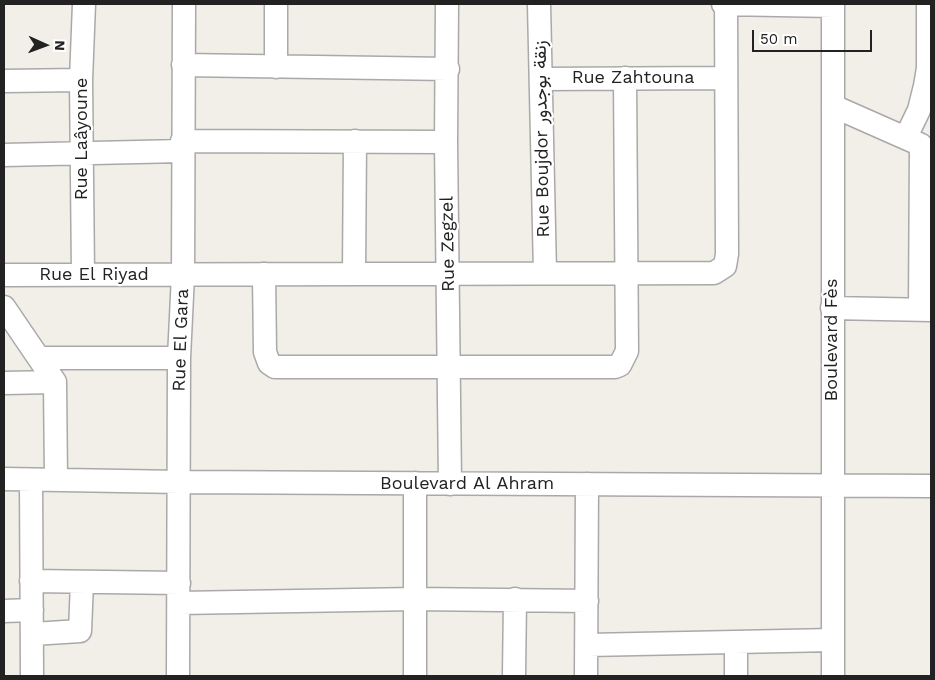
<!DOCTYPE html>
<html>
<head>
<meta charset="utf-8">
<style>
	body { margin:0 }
	#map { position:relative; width:935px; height:680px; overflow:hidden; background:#f2efe9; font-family:"Work Sans",sans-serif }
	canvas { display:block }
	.frame { position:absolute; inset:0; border:5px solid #222; pointer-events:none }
	.north { position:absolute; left:20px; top:20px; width:50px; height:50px; -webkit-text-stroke:4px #fff; paint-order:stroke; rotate:92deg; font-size:14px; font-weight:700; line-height:20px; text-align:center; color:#222 }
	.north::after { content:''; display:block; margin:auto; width:18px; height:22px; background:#222; clip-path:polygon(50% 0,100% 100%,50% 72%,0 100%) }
	.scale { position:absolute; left:752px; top:30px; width:120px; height:22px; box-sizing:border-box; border:2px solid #222; border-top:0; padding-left:6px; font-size:15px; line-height:18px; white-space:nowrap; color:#222; -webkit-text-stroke:4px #fff; paint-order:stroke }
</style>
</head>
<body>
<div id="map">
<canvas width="935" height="680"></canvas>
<div class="frame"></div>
<div class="north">N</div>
<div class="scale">50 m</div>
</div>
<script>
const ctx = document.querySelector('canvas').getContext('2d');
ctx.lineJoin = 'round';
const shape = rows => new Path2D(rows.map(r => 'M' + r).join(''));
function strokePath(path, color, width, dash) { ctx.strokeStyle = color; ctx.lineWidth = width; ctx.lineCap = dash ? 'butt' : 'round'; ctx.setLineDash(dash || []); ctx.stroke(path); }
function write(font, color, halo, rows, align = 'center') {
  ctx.font = font + ' "Work Sans",Vazirmatn,sans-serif'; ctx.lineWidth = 4.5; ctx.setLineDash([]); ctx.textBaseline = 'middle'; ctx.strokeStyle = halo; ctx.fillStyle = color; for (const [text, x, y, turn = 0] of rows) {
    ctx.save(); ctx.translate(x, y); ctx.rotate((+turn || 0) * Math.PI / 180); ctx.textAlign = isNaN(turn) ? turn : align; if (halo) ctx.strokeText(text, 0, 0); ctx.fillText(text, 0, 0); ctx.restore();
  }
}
const minor = shape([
	[276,4,276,67],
	[447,4,446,142,450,484],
	[539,4,545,273],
	[723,4,833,6],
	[833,4,833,676],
	[183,65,448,69],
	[541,79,725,78],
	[4,81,81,80],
	[833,106,919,144],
	[906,137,919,110,925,86,928,68,928,4],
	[182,141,446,142],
	[4,155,182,151],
	[83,274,81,80,84,4],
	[264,274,265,352,269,363,275,367,615,367,620,365,627,351,625,78],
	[354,274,355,141],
	[4,275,714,273,725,266,727,254,726,4],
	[4,307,55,382,56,480],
	[832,308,931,310],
	[920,309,921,145],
	[39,358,179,358],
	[4,383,55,382],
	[4,479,180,482,931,486],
	[31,480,32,676],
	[31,581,179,583],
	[179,603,416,599,587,601],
	[4,611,32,610],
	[33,634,80,631,82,582],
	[588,645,833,640],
	[178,676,179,358,183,275,184,4],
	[415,676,415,483],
	[514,676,515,599],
	[586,676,587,484],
	[736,676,736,642]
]);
strokePath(minor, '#a9a9a9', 25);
strokePath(minor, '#fff', 22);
write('18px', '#222', '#fff', [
	["Rue Zahtouna",633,78],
	["Rue Laâyoune",82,139,-90],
	["Rue Boujdor زنقة بوجدور",542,139,-91],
	["Rue Zegzel",448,244,-91],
	["Rue El Riyad",94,275],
	["Rue El Gara",181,340,-88],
	["Boulevard Fès",832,340,-90],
	["Boulevard Al Ahram",467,484]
]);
</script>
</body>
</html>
